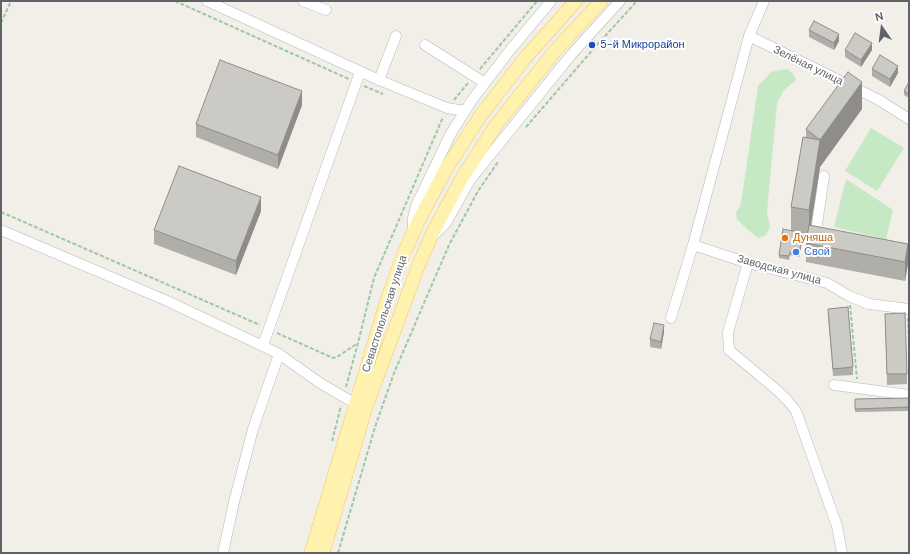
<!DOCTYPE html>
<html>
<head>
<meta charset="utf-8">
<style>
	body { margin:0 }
	#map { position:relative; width:910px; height:554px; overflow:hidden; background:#f1efe8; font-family:"DM Sans",sans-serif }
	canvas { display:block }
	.frame { position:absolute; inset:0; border:2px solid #5f6368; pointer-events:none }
	.north { position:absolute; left:862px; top:8px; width:40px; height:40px; -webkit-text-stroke:3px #fff; paint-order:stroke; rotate:346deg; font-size:11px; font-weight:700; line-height:16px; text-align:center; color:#5f6368 }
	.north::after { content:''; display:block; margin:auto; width:14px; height:18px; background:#5f6368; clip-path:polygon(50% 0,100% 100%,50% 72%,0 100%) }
</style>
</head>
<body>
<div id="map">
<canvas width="910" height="554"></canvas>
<div class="frame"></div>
<div class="north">N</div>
</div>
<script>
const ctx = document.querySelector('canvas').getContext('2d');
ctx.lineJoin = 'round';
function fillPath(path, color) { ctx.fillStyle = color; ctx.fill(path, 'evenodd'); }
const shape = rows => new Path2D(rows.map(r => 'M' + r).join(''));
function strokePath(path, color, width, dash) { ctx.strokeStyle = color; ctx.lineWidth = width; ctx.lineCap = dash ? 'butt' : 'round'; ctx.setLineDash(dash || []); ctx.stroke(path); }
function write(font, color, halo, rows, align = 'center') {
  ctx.font = font + ' "DM Sans",sans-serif'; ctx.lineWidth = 4; ctx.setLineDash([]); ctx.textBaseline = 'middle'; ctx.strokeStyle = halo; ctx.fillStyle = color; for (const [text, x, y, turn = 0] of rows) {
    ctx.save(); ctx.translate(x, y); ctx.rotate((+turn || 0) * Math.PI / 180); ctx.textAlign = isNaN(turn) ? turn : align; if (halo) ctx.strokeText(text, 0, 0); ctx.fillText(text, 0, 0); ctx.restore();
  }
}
fillPath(shape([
	[787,69,793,73,796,80,784,90,777,103,767,212,770,227,765,236,758,238,748,230,737,219,736,213,741,204,758,86,771,72],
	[871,128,904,148,877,191,845,171],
	[846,179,893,210,886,239,834,227]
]), '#c5e8c5');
const minor = shape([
	[207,1,379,80,447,108,465,111],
	[303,1,326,10],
	[749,36,879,100,909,119],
	[425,45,485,83],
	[379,80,396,36],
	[1,230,165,300,267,348,279,354,320,383,356,404],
	[413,231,413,218,416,206,450,135,472,100,511,49,551,1],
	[435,234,446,223,470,180,571,55,620,1],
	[817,238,815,238,824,176],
	[693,245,748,263,827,283,849,296,869,304,909,309],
	[748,263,728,332,729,350,778,391,788,401,796,411,837,526,842,553],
	[671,318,693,245,749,36,764,1],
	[263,345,360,72],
	[834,385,909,395],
	[223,553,234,502,253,429,279,354]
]);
const major = shape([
	[311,553,387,300,402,258,418,222,446,169,481,115,526,57,576,1],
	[323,553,366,407,419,264,434,230,462,178,496,125,555,51,601,1]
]);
strokePath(minor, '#b5b8bc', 11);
strokePath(major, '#f2c960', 14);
strokePath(shape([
	[175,1,349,79],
	[1,23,11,1],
	[480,69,537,1],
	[364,86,383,94],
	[454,100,468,83],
	[526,127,596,46,637,1],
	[1,212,260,325],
	[850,305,857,379],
	[908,318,909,343],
	[277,333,333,358,337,357,358,343],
	[346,387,358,343,374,278,443,117],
	[332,441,341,406],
	[338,553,375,427,394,373,449,245,478,191,498,162]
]), '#9cc7a9', 2, [4, 2]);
strokePath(minor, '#fff', 10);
strokePath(major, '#fff2af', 13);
fillPath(shape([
	[809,30,839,41,834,50,809,37],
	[845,50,872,50,861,67,845,57],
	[872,69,898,73,890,87,872,76],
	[909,82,909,98,904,95,904,91],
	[302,105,278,169,196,137,196,124],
	[862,109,820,167,811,226,908,244,908,264,905,281,806,262,806,243,807,237,803,236,799,257,790,255,789,260,779,258,779,255,791,231,791,207,806,137,806,129],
	[261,211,236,275,154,244,154,230],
	[828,309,853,367,853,375,833,376,828,316],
	[885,314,907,374,907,384,887,385],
	[664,332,661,349,650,347,650,339],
	[909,398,909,411,855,412,855,399]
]), '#afaea9');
fillPath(shape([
	[839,34,839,41,834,50,834,43],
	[872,43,872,50,861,67,861,60],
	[898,66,898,73,890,87,890,79],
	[862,82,862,109,820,167,809,237,809,210,820,140],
	[302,91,302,105,278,169,278,155],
	[261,197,261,211,236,275,236,261],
	[803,233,803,236,799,257,799,253],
	[908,244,908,264,905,281,905,262],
	[664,325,664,332,661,349,661,342]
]), '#8f8d8a');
const building = shape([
	[814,21,839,34,834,43,809,30,814,21],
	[855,33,872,43,861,60,845,50,855,33],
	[880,55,898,66,890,79,872,69,880,55],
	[220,60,302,91,278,155,196,124,220,60],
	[848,72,862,82,820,140,809,210,791,207,803,137,820,140,806,129,848,72],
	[909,82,909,94,904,91,909,82],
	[179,166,261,197,236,261,154,230,179,166],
	[809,225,908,244,905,262,806,243,809,225],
	[783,229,803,233,799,253,790,252,789,256,779,255,783,229],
	[848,307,853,367,833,369,828,309,848,307],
	[905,313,907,374,887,374,885,314,905,313],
	[654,323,664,325,661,342,650,339,654,323],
	[909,398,909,407,855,409,855,399,909,398]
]);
fillPath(building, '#cccac5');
strokePath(building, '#8f8d8a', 1);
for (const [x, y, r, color] of [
	[592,45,4,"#1a4fb4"],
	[785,238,4,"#e8710a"],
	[796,252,4,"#3f7fe0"]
]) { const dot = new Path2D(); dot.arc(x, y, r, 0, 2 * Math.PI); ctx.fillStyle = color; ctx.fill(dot); strokePath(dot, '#fff', 1.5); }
write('11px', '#164399', '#fff', [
	["5-й Микрорайон",600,45]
], 'left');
write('11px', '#5f6368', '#fff', [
	["Зелёная улица",808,66,26],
	["Заводская улица",779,270,15],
	["Севастопольская улица",385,314,-72]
]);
write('11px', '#c56008', '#fff', [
	["Дуняша",793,238]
], 'left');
write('11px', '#366cbe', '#fff', [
	["Свой",804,252]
], 'left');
</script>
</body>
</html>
